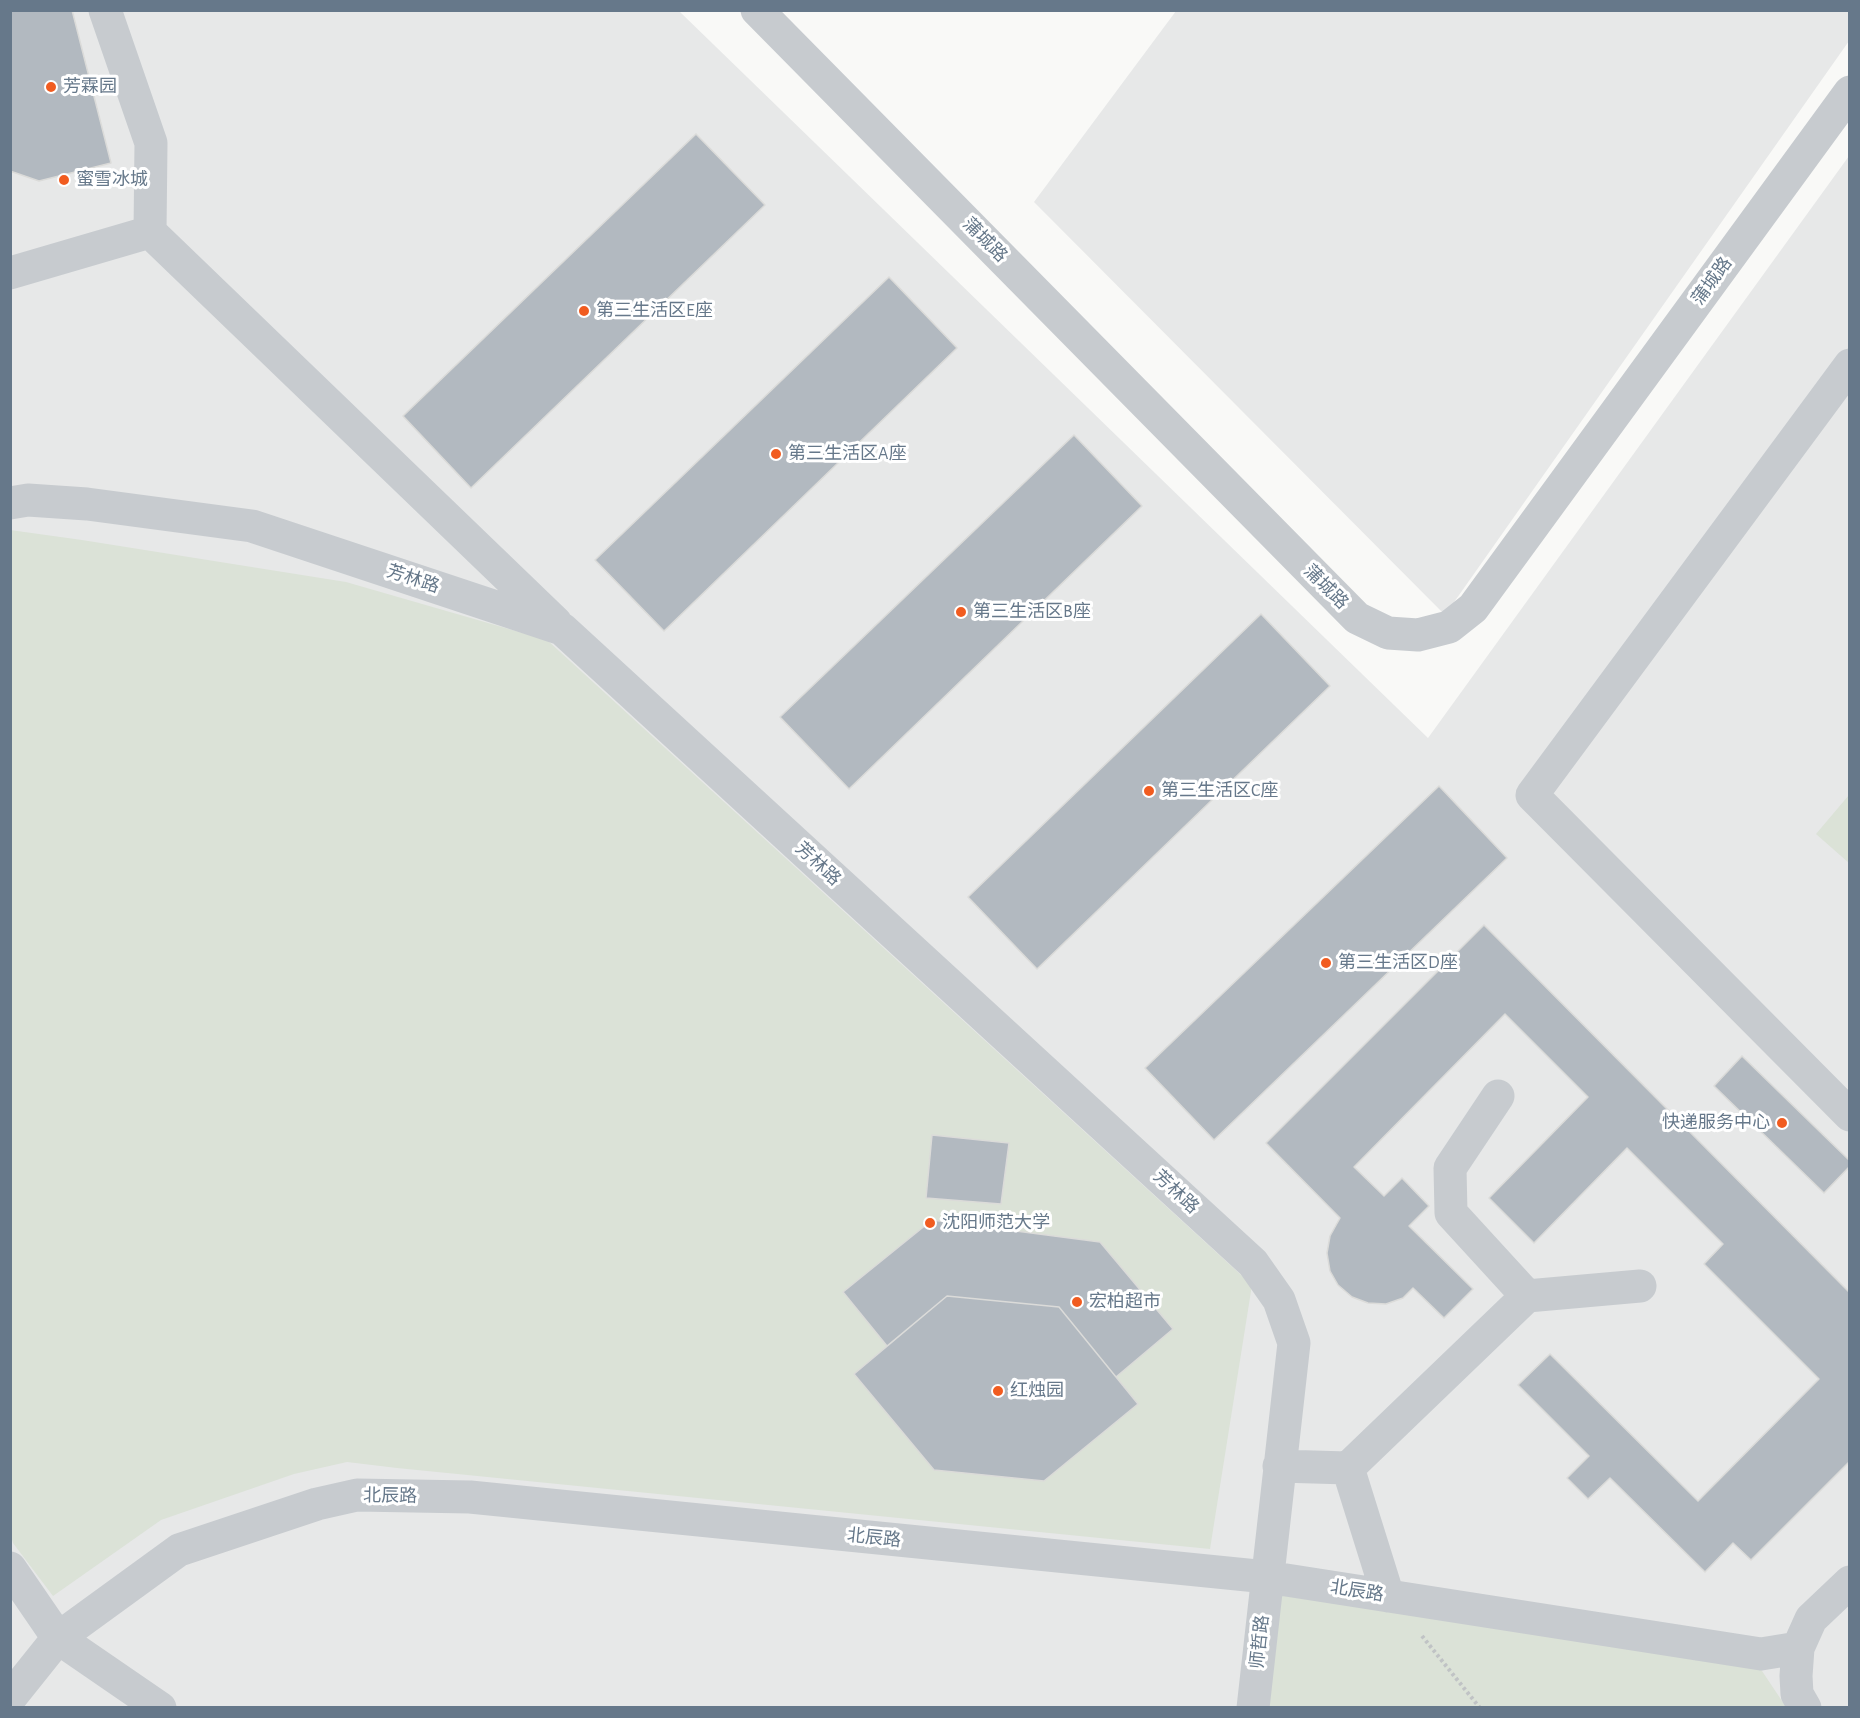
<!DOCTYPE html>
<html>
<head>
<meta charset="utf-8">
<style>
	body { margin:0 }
	#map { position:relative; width:1860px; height:1718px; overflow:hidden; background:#f9f9f7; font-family:"Alegreya Sans",sans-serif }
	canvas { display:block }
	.frame { position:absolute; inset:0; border:12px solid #66788a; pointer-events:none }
</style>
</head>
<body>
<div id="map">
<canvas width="1860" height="1718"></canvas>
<div class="frame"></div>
</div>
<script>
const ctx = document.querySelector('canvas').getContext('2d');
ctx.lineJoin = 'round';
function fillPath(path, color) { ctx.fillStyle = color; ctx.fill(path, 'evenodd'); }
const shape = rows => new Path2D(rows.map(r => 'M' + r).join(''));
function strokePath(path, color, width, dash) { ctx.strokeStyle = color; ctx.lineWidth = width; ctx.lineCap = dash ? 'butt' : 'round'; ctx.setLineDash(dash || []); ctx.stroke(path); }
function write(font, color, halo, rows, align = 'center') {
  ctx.font = font + ' "Alegreya Sans","Noto Sans SC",sans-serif'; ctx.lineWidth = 6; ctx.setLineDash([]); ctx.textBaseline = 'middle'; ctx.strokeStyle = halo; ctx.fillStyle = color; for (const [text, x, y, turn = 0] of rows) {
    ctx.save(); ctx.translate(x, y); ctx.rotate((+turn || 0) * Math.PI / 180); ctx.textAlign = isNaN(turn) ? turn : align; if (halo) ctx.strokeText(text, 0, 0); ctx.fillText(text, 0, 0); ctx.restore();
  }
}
fillPath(shape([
	[11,11,679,11,1428,738,1849,156,1849,1707,11,1708],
	[1176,11,1849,11,1849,41,1445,615,1034,202]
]), '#e7e8e8');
fillPath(shape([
	[10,530,82,540,346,582,547,640,1252,1285,1210,1549,397,1468,347,1462,294,1474,161,1520,53,1596,13,1543,10,1532],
	[1849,795,1849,863,1816,834],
	[1276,1590,1758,1665,1786,1707,1267,1708]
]), '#dbe2d7');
const building = shape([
	[10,10,72,10,111,163,39,181,10,171,10,10],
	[696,134,765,205,471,488,403,416,696,134],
	[889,277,957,348,664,631,595,560,889,277],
	[1074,435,1142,506,849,789,780,717,1074,435],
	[1261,614,1330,686,1037,969,968,897,1261,614],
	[1439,786,1507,858,1214,1140,1145,1068,1439,786],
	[1484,925,1850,1293,1850,1461,1751,1560,1733,1543,1705,1572,1610,1478,1588,1499,1567,1478,1589,1456,1518,1385,1550,1354,1698,1501,1819,1379,1704,1264,1723,1244,1627,1148,1534,1243,1489,1198,1588,1097,1505,1014,1354,1167,1384,1196,1402,1178,1429,1206,1409,1226,1473,1289,1444,1318,1413,1288,1403,1298,1386,1304,1368,1303,1352,1297,1338,1285,1330,1271,1327,1253,1330,1236,1340,1218,1266,1143,1484,925],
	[1742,1056,1850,1161,1850,1166,1824,1193,1714,1086,1742,1056],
	[932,1135,1009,1143,1001,1204,926,1198,932,1135],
	[932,1220,1100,1242,1173,1329,1116,1377,1059,1307,947,1296,887,1346,843,1292,932,1220],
	[947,1296,1059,1307,1138,1404,1044,1481,934,1470,854,1374,947,1296]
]);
fillPath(building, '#b2b9c0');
strokePath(building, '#dbdbd9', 1.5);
strokePath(shape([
	[1422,1636,1480,1708]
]), '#c0c3c5', 4, [3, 3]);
strokePath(shape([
	[757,10,1357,618,1388,633,1418,635,1449,627,1473,608,1850,92],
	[150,232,556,623],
	[10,273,150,232,151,143,105,10],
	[1850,365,1532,795,1850,1115],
	[10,503,28,500,87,504,252,526,562,629,1253,1263,1279,1300,1294,1343,1253,1708],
	[1498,1096,1450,1168,1451,1213,1527,1296,1640,1286],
	[1279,1466,1348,1468,1527,1296],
	[1348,1468,1388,1596],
	[10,1568,58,1638,160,1708],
	[10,1698,58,1638,179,1550,317,1504,357,1495,470,1497,1267,1577,1761,1654,1798,1648],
	[1805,1708,1797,1694,1796,1676,1798,1648,1811,1619,1850,1582]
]), '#c7cbcf', 33);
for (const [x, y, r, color] of [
	[51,87,6,"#f15c20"],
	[64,180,6,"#f15c20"],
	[584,311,6,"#f15c20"],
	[776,454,6,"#f15c20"],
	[961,612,6,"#f15c20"],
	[1149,791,6,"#f15c20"],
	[1326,963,6,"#f15c20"],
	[1782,1123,6,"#f15c20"],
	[930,1223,6,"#f15c20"],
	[1077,1302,6,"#f15c20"],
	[998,1391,6,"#f15c20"]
]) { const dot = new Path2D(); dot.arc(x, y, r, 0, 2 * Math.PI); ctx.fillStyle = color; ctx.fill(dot); strokePath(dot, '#fff', 2); }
write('18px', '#66788a', '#fff', [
	["芳霖园",63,87],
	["蜜雪冰城",76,180],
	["第三生活区E座",596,311],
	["第三生活区A座",788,454],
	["第三生活区B座",973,612],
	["第三生活区C座",1161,791],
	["第三生活区D座",1338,963],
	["快递服务中心",1770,1123,"right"],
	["沈阳师范大学",942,1223],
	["宏柏超市",1089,1302],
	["红烛园",1010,1391]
], 'left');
write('18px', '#66788a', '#fff', [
	["蒲城路",985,240,45],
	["蒲城路",1712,281,-54],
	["芳林路",413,579,18],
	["蒲城路",1326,587,45],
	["芳林路",818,864,43],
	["芳林路",1176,1192,43],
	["北辰路",390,1496,1],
	["北辰路",874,1538,6],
	["北辰路",1357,1591,9],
	["师哲路",1260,1642,-84]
]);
</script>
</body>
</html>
